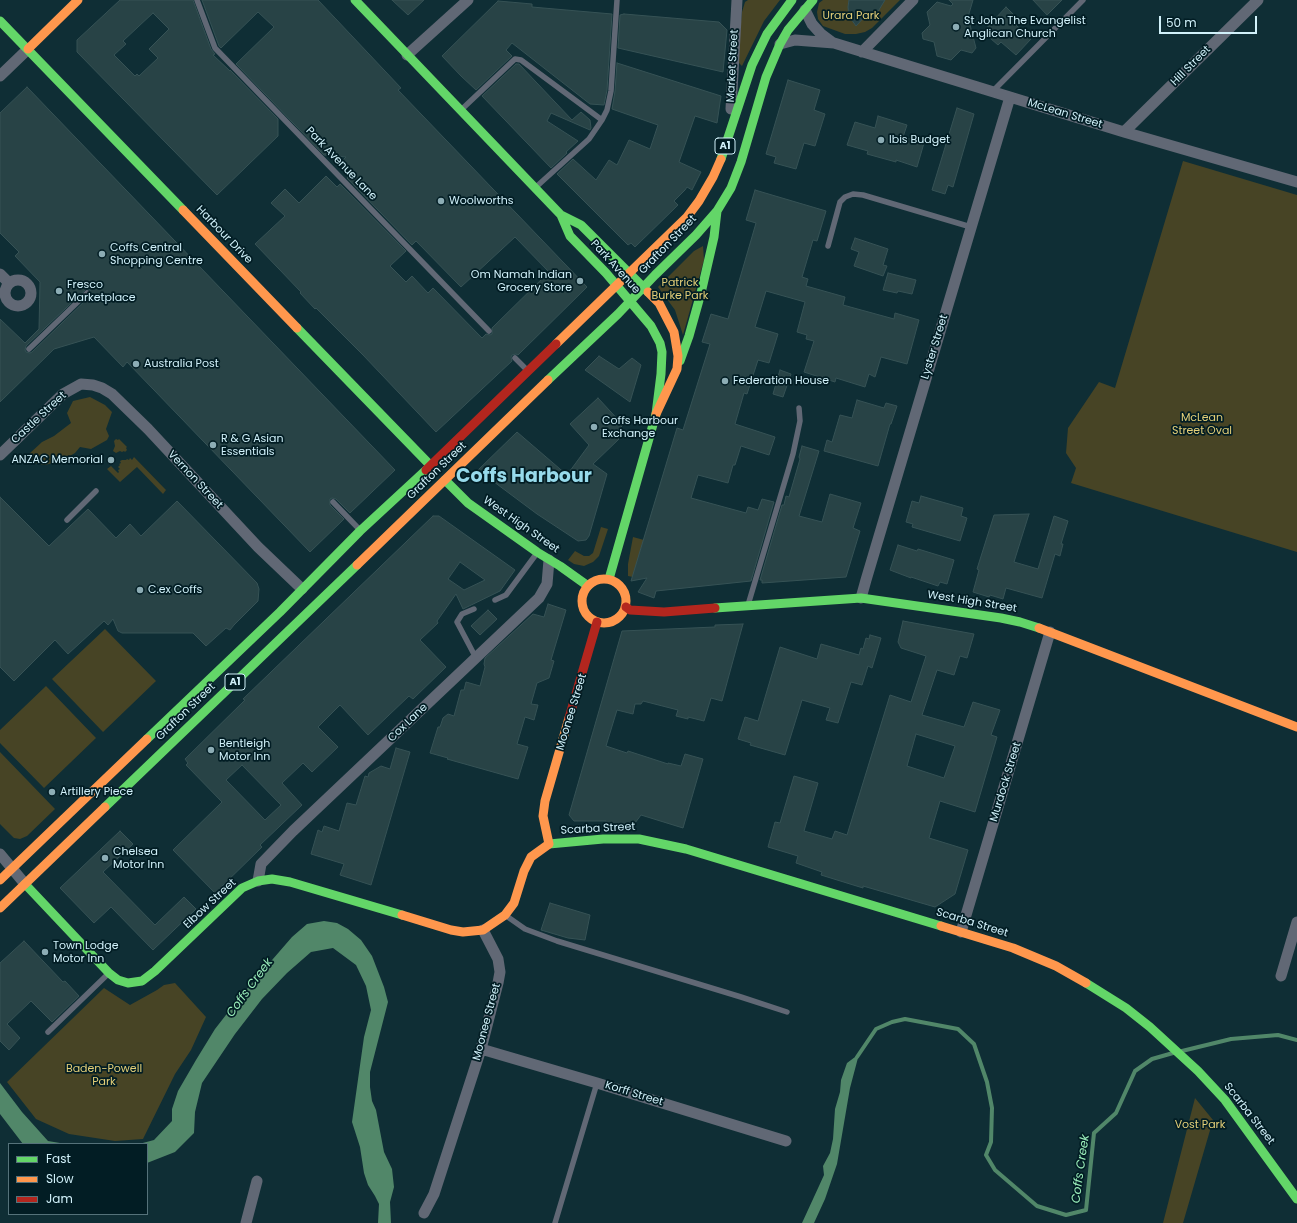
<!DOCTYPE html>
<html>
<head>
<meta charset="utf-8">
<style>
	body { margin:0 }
	#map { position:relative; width:1297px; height:1223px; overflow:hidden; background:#0f2e35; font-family:Poppins,sans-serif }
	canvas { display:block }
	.legend { position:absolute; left:8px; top:1143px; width:140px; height:72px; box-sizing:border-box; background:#021d24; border:1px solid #55727a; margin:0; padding:5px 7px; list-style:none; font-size:12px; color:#d1f1fa }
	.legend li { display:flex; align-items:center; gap:8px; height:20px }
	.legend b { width:20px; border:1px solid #55727a }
	.scale { position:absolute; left:1159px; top:16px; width:98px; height:18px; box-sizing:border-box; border:2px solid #d1f1fa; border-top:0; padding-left:5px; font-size:12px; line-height:14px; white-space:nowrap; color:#d1f1fa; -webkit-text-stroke:3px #021d24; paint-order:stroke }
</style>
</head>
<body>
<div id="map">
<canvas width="1297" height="1223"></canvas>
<ul class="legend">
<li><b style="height:5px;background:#63d668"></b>Fast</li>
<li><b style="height:5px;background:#ff974d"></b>Slow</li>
<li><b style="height:5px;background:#b3261e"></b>Jam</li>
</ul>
<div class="scale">50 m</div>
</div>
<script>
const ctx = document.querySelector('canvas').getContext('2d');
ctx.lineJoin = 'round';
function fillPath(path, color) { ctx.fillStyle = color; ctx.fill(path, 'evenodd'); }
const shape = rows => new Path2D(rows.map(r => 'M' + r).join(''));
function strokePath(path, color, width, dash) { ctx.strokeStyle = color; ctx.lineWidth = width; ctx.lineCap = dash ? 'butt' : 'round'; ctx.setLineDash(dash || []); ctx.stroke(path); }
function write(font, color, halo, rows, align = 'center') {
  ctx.font = font + ' Poppins,sans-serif'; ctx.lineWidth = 3.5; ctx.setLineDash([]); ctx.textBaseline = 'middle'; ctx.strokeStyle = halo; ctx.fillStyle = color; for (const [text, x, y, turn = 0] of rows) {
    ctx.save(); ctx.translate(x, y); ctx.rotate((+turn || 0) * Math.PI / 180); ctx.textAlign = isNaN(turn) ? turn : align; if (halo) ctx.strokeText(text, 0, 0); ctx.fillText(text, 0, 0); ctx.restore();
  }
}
fillPath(shape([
	[748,0,780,0,764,21,742,66,739,63,739,40,742,12,745,2],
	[823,0,900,0,872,28,865,32,856,34,845,34,823,26,818,19,817,12,819,3],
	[1183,161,1297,195,1297,552,1071,483,1076,468,1066,453,1068,428,1099,382,1115,388],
	[703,246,704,260,683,335,675,310,658,287,694,251],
	[90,397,105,405,112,412,106,429,109,436,107,440,91,449,80,447,75,453,63,460,45,465,34,463,28,459,29,454,42,442,54,436,71,423,67,413,73,401],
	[116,439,118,440,119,439,127,447,126,448,127,450,125,452,124,451,122,452,120,451,116,453,113,451,115,446,114,441],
	[134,457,166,490,163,494,137,467,120,482,107,469,111,466,118,473,119,472,118,470,120,469,118,467,120,465,119,464,121,463,120,461,122,460,126,460,127,459,129,460,130,458,132,460],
	[601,527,608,529,599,556,593,562,584,566,574,564,568,560,575,551,584,556,589,556,593,553],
	[633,537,644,540,633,577,628,576,628,564],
	[105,629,156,681,103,732,52,679],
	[46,686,96,738,44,788,0,743,0,730],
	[0,752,55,809,27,836,20,839,14,838,0,824],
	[175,983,206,1017,191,1050,175,1074,143,1139,115,1141,69,1134,36,1119,7,1082,104,988,130,1005,157,990,164,985],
	[1195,1098,1213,1120,1183,1223,1163,1223]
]), '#474425');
fillPath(shape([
	[324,921,337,923,348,929,361,940,372,956,384,987,388,1002,370,1072,370,1087,372,1101,376,1110,384,1152,392,1169,394,1187,390,1202,391,1223,378,1223,379,1204,375,1196,368,1185,364,1173,360,1147,352,1122,364,1037,371,1010,366,986,356,965,333,948,311,952,287,973,262,999,235,1034,202,1083,195,1112,194,1133,175,1152,147,1163,147,1144,139,1144,154,1140,172,1121,172,1109,178,1091,196,1060,215,1029,240,997,292,937,307,924],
	[859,1054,850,1088,837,1164,825,1199,814,1223,802,1223,819,1186,824,1175,823,1166,830,1153,833,1139,835,1109,840,1092,841,1080,847,1063],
	[0,1083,22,1112,48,1141,66,1144,23,1144,0,1114]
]), '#518769');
strokePath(shape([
	[1182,1051,1231,1039,1278,1035,1297,1040],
	[857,1057,876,1029,892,1022,905,1019,958,1029,974,1044,987,1082,992,1108,991,1142,986,1155,995,1170,1037,1206,1066,1215,1086,1210,1094,1133,1116,1113,1135,1071,1152,1059,1173,1053]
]), '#518769', 4);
const building = shape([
	[120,0,193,0,211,49,215,54,213,55,230,71,230,70,278,119,278,136,217,195,77,52,77,40,120,0],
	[153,13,169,29,149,49,158,58,139,76,137,74,135,76,114,55,126,44,123,41,153,13],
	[202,0,318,0,401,88,398,90,587,287,518,355,516,354,512,355,511,357,512,361,436,432,363,355,316,308,315,309,300,293,301,292,255,244,285,216,271,203,285,189,299,203,326,176,337,187,340,184,406,251,390,266,406,282,412,276,428,293,433,288,482,338,486,334,490,335,492,334,492,328,549,272,515,237,461,287,416,241,412,245,347,178,351,173,341,162,346,157,324,155,236,64,274,27,258,12,221,48,219,46,202,0],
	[392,0,424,0,408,15,392,0],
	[849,0,885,0,874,18,868,13,856,26,849,16,848,7,849,0],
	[949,0,973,0,968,17,976,48,972,53,961,50,951,60,937,56,934,42,923,39,922,33,930,25,927,12,937,2,951,6,953,4,949,0],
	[1033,0,1062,0,1047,15,1033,0],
	[498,1,532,4,532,7,612,14,607,90,604,105,590,104,512,43,506,50,512,56,476,90,461,76,442,56,498,1],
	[1006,7,1020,21,1016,25,1031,39,1016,55,1001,42,998,45,983,32,1006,7],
	[624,14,719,22,727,30,723,72,618,48,620,15,624,14],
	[617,63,721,96,717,123,695,116,679,162,701,172,692,190,687,187,685,190,674,201,678,205,635,247,631,243,628,245,557,174,573,159,596,180,609,160,617,165,629,140,650,149,658,125,612,109,615,91,617,63],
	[516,64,519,64,572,120,581,112,590,120,591,128,590,130,551,113,547,121,578,141,566,152,567,153,551,168,482,96,516,64],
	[788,80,820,90,814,110,825,114,815,146,804,143,796,169,774,163,776,157,766,154,788,80],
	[27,87,395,470,350,513,336,499,332,498,330,499,330,505,344,519,310,552,127,362,123,367,94,337,54,349,0,402,0,319,25,343,39,329,40,282,15,256,19,252,0,233,0,113,27,87],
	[86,289,90,290,91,294,90,296,32,352,30,353,26,352,25,350,26,346,86,289],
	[957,108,974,114,953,187,948,185,945,194,932,190,957,108],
	[878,116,907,125,903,137,924,143,917,167,896,160,896,162,867,154,868,151,847,145,855,122,875,128,878,116],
	[755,190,826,211,817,241,813,240,802,277,808,279,806,286,845,297,843,305,894,319,895,313,919,320,907,364,881,357,875,377,869,374,865,387,836,378,835,382,804,372,814,341,806,339,807,335,797,332,805,302,766,291,755,327,778,334,769,363,758,360,747,394,744,393,735,424,775,437,769,455,741,446,735,465,733,465,728,483,698,475,691,498,746,513,748,507,758,510,762,499,774,502,751,581,656,591,654,598,638,592,647,578,631,581,677,428,683,430,710,344,702,342,711,314,728,319,756,223,746,220,755,190],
	[855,238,888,249,883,265,887,266,883,276,854,266,859,252,851,249,855,238],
	[888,273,916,280,912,294,898,291,897,293,883,290,888,273],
	[599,356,619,369,632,358,641,365,630,402,585,370,599,356],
	[780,370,791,374,783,397,773,394,780,370],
	[598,398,623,425,614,434,619,439,593,464,607,474,589,536,586,540,578,541,537,514,478,470,517,432,567,475,589,445,570,424,598,398],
	[857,400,884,408,886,403,897,406,891,424,890,424,878,466,824,451,827,440,832,442,840,415,852,418,857,400],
	[802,446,819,451,799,516,822,522,830,494,861,503,853,528,860,531,846,577,762,583,762,580,760,580,782,505,784,505,786,496,789,497,800,459,799,457,802,446],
	[921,496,963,508,961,516,967,518,960,541,912,527,913,524,906,522,912,501,919,503,921,496],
	[0,497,49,546,88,509,116,538,130,524,141,536,177,501,257,583,259,589,258,601,234,625,230,630,226,628,206,646,193,633,122,633,118,631,113,619,108,625,104,621,68,654,55,640,14,681,0,667,0,497],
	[1029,514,1014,562,1038,569,1054,516,1068,521,1061,544,1063,544,1060,556,1055,554,1042,598,1006,588,1003,599,990,595,989,597,973,592,979,570,977,569,994,515,1029,514],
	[433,516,439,516,515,570,500,591,463,609,456,594,437,621,438,623,420,640,446,667,413,699,409,696,368,735,340,705,318,727,338,747,312,772,303,763,282,783,302,805,260,845,262,847,215,893,173,850,222,802,186,765,188,763,185,759,245,700,243,699,433,516],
	[460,562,485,580,464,590,448,579,460,562],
	[242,765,281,805,265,820,226,780,242,765],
	[898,545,917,551,918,549,954,560,947,584,940,582,938,586,911,577,911,578,890,570,898,545],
	[548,604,566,610,551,660,554,661,549,678,537,683,531,704,538,705,534,720,525,717,517,744,528,747,518,779,447,759,448,758,430,753,438,727,440,727,443,718,448,714,454,716,461,690,464,690,466,682,480,686,485,667,484,664,485,658,533,614,544,617,548,604],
	[488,610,497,619,480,635,471,626,488,610],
	[903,621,974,634,967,658,960,656,954,675,937,670,922,715,964,727,973,702,1000,710,991,735,997,737,975,812,940,801,929,838,968,850,955,894,935,907,863,886,863,888,821,875,822,872,796,863,798,856,768,847,775,822,780,823,794,776,818,783,804,831,832,839,835,831,847,835,890,695,911,702,926,656,901,648,898,642,903,621],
	[916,734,955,746,944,778,907,766,916,734],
	[743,624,722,701,711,698,704,721,688,717,688,719,676,716,678,710,643,701,641,704,635,704,633,714,617,710,606,746,627,753,628,751,668,764,668,763,681,766,685,754,703,759,683,828,641,815,635,823,606,825,606,821,574,821,569,815,622,631,715,627,715,625,743,624],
	[870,635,881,638,872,668,868,666,862,685,851,682,838,723,826,720,830,708,802,700,785,755,750,745,751,743,738,739,745,717,758,721,780,647,817,659,821,644,859,655,861,648,863,649,866,638,869,639,870,635],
	[396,748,410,752,371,885,340,875,344,864,311,854,318,830,322,832,324,826,339,831,347,803,356,805,365,776,368,777,369,773,381,766,390,769,396,748],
	[120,831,133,844,103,872,155,925,184,897,196,909,153,950,111,907,94,923,60,888,120,831],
	[550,903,590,915,585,940,568,938,541,930,550,903],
	[24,941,63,982,65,981,79,996,52,1022,31,1001,7,1024,20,1038,9,1050,0,1041,0,963,24,941]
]);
fillPath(building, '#284346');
strokePath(building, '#365255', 1);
strokePath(shape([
	[197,0,215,48,489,331],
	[993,91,1083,0],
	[461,110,515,59,521,60,602,120,589,139,536,187],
	[602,120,607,110,611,91,617,0],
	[828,246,840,202,845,197,853,194,863,195,971,227],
	[515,358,526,369],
	[333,502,359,529],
	[67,520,96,491],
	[495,600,506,595,537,553],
	[748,605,793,454,800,421,799,408],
	[474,609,462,614,457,622,476,658],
	[505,915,525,929,557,941,741,997,787,1012],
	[48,1032,109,973],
	[555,1223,597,1083]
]), '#616875', 5.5);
strokePath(shape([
	[805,10,812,24,821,34,833,43],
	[780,44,795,40,834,43,1124,132,1297,182],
	[862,52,913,0],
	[407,55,468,0],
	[0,76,28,49],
	[731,109,737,0],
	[1124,132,1258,0],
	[0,274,9,283],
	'5 293a13 13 0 1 1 26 0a13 13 0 1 1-26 0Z',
	[0,455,63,394,81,384,93,385,102,388,112,394,148,429,258,547,302,589],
	[861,598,866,580,1010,97],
	[0,854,25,884],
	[258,881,261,864,293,831,539,598,547,584,549,560],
	[961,932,1050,632],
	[1281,976,1297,922],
	[481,1049,597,1083,786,1141],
	[424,1213,434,1194,481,1049,498,983,500,972,498,959,483,930],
	[246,1223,257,1181]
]), '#616875', 11);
strokePath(shape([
	[355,0,561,215,581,225,648,292],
	[0,21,183,210],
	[721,159,752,65,767,34,792,0],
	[561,215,570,236,606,273,651,326,660,343,662,352,661,374,656,414,609,579],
	[297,328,431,466],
	[680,361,689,336,701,293,714,237,717,211],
	[548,380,618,314,655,275,696,235,717,211,731,188,741,162,766,77,780,44,788,30,813,0],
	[445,480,468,503,537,552,560,566,588,586],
	[715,608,861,598,1001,618,1020,622,1039,628],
	[147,739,280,612,360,531,426,470],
	[105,807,357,565],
	[549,844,603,839,639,839,686,849,941,926],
	[25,884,109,973,118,980,128,983,142,981,155,971,242,888,258,881,272,879,290,882,402,915],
	[1086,983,1126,1008,1150,1027,1198,1071,1225,1100,1297,1199]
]), '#63d668', 9);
strokePath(shape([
	[28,49,78,0],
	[183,210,297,328],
	[648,292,659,303,674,332,678,356,677,369,656,414],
	[556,344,687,217,699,201,713,177,721,159],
	[357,565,548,380],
	'582 601a22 22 0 1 1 44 0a22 22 0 1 1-44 0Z',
	[1039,628,1297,727],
	[549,844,543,816,545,801,569,718],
	[0,880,147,739],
	[0,908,105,807],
	[402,915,451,930,463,932,483,930,505,915,514,903,524,871,531,857,549,844],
	[941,926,1013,948,1056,966,1086,983]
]), '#ff974d', 9);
strokePath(shape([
	[426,470,556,344],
	[626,607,630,610,664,612,715,608],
	[569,718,597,622]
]), '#b3261e', 9);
strokePath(shape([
	[29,349,87,293]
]), '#616875', 5.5);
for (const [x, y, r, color] of [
	[956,27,4,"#8dadb5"],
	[881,140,4,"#8dadb5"],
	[441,201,4,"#8dadb5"],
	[102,254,4,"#8dadb5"],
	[580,281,4,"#8dadb5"],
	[59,291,4,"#8dadb5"],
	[136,364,4,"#8dadb5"],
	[725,381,4,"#8dadb5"],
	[594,427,4,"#8dadb5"],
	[213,445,4,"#8dadb5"],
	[111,460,4,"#8dadb5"],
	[140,590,4,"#8dadb5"],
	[211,750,4,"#8dadb5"],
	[52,792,4,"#8dadb5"],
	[105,858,4,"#8dadb5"],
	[45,952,4,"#8dadb5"]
]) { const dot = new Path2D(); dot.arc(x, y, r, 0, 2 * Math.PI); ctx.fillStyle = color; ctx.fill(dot); strokePath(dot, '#021d24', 1.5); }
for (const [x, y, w] of [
	[725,146,20],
	[235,682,20]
]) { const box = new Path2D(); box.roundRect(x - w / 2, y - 8, w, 16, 3); ctx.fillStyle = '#021d24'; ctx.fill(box); strokePath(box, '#d1f1fa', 1); }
write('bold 10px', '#d1f1fa', null, [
	["A1",725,146],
	["A1",235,682]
]);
write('11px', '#e4cf78', '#021d24', [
	["Urara Park",851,16],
	["Patrick",680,283],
	["Burke Park",680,296],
	["McLean",1202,418],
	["Street Oval",1202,431],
	["Baden-Powell",104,1069],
	["Park",104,1082],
	["Vost Park",1200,1125]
]);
write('11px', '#d1f1fa', '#021d24', [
	["St John The Evangelist",964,21],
	["Anglican Church",964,34],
	["Ibis Budget",889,140],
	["Woolworths",449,201],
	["Coffs Central",110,248],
	["Shopping Centre",110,261],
	["Om Namah Indian",572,275,"right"],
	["Grocery Store",572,288,"right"],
	["Fresco",67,285],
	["Marketplace",67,298],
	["Australia Post",144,364],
	["Federation House",733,381],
	["Coffs Harbour",602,421],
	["Exchange",602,434],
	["R & G Asian",221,439],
	["Essentials",221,452],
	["ANZAC Memorial",103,460,"right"],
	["C.ex Coffs",148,590],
	["Bentleigh",219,744],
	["Motor Inn",219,757],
	["Artillery Piece",60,792],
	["Chelsea",113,852],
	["Motor Inn",113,865],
	["Town Lodge",53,946],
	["Motor Inn",53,959]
], 'left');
write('11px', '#d1f1fa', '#021d24', [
	["Market Street",733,66,-87],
	["Hill Street",1191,66,-45],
	["McLean Street",1065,114,17],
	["Park Avenue Lane",341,164,46],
	["Harbour Drive",224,235,46],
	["Grafton Street",668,245,-46],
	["Park Avenue",615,267,48],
	["Lyster Street",935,347,-73],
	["Castle Street",39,418,-43],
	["Grafton Street",437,471,-44],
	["Vernon Street",195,480,47],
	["West High Street",521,525,35],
	["West High Street",972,602,9],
	["Grafton Street",186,712,-44],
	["Moonee Street",572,712,-73],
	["Cox Lane",408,723,-44],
	["Murdock Street",1006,782,-73],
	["Scarba Street",598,829,-3],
	["Elbow Street",210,904,-43],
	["Scarba Street",972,923,17],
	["Moonee Street",487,1022,-75],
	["Korff Street",634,1094,17],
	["Scarba Street",1249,1114,52]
]);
write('italic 12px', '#9befbb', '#021d24', [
	["Coffs Creek",250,988,-54],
	["Coffs Creek",1081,1169,-82]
]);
write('bold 19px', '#97daeb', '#021d24', [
	["Coffs Harbour",524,477]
]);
</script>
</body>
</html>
